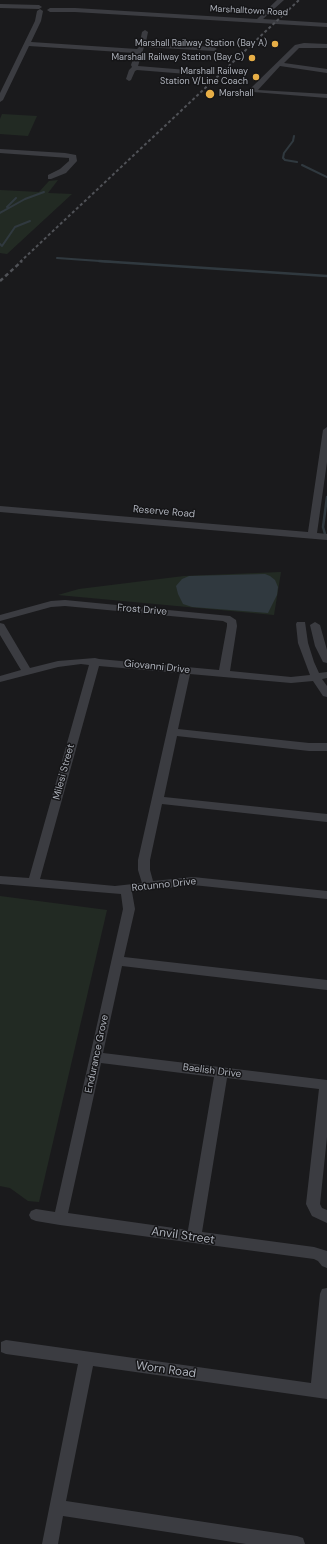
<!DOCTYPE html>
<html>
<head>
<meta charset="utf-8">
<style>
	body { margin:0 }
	canvas { display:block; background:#1a1a1c }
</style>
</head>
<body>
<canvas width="327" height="1544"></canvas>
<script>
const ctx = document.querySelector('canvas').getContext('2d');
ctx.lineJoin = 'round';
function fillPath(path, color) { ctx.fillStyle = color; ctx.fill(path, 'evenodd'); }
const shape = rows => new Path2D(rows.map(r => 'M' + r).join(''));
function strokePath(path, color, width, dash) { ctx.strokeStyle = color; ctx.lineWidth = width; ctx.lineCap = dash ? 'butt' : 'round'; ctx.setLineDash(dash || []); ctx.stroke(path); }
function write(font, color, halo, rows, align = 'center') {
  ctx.font = font + ' "DM Sans",sans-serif'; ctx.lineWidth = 3; ctx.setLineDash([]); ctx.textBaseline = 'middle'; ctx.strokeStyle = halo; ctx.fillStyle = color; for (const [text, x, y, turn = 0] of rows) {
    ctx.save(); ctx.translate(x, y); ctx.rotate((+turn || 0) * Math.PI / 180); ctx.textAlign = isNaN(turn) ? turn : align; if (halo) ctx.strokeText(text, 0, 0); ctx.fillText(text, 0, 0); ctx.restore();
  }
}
fillPath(shape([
	[2,114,37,116,28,136,0,134,0,119],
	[58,180,48,193,72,194,7,254,0,253,0,190,39,192,49,181],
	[281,572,274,615,58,595,79,589,184,576],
	[0,896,107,910,39,1202,28,1201,10,1188,0,1186]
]), '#222a23');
fillPath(shape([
	[265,574,270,576,275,580,278,587,277,595,268,613,192,607,183,604,178,594,176,586,182,579,189,576]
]), '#30393f');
strokePath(shape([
	[294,136,293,141,284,153,283,158,285,160,297,162],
	[302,165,327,177],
	[7,207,16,198],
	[0,213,25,199,44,192],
	[0,244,2,246,15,227,30,221],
	[57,258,114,262]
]), '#30393f', 2);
strokePath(shape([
	[99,261,327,276],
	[325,534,323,527,327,497]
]), '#30393f', 2.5);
fillPath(shape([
	[277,0,284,0,263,19,327,23,327,27,75,12,50,12,47,10,50,8,75,8,257,19,277,0],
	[0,4,39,5,42,7,39,9,0,8,0,4],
	[40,9,43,11,41,21,31,42,137,49,142,44,140,42,142,32,145,30,148,32,146,42,148,43,214,47,217,49,214,51,144,47,138,66,187,70,190,72,187,74,137,70,135,71,131,80,129,81,126,79,129,70,132,67,131,65,135,53,29,46,3,100,0,102,0,93,35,21,37,11,40,9],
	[304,43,327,44,327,48,299,48,284,63,327,69,327,73,280,66,258,90,327,94,327,98,253,92,251,88,252,87,295,45,304,43],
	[0,149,65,153,76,155,77,161,66,173,51,179,48,179,48,175,60,169,69,161,69,158,0,153,0,149],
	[327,427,327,462,317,533,327,534,327,540,0,512,0,506,308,532,323,430,327,427],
	[65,600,230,616,236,620,237,626,230,671,291,677,310,675,298,643,296,624,297,622,305,622,308,643,314,662,319,673,327,672,327,678,322,679,327,686,327,697,323,696,313,681,291,683,190,674,178,729,309,743,327,743,327,751,309,751,177,736,164,797,327,814,327,822,162,804,150,860,150,870,153,881,193,877,327,891,327,899,193,885,132,892,135,909,124,957,327,980,327,990,122,966,103,1053,327,1080,327,1137,320,1204,322,1208,327,1210,327,1223,312,1216,306,1204,319,1089,227,1078,202,1232,314,1247,327,1251,327,1268,322,1266,318,1261,314,1259,60,1225,36,1221,31,1219,29,1215,31,1211,36,1209,55,1212,123,909,121,894,0,884,0,876,29,878,89,665,81,664,58,667,0,682,0,676,21,670,0,635,0,623,4,624,30,668,58,661,95,658,99,659,219,670,227,626,227,623,223,621,65,606,51,607,0,621,0,615,51,601,65,600],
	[99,666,180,673,138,860,138,870,142,883,115,886,40,879,99,666],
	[101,1063,214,1077,188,1230,68,1213,101,1063],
	[315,622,320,625,327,650,327,663,323,662,315,646,310,625,315,622],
	[327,1288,327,1399,93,1366,66,1501,297,1536,303,1538,305,1544,246,1544,63,1516,58,1544,42,1544,78,1364,6,1354,1,1352,1,1342,6,1340,311,1383,320,1294,322,1289,327,1288]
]), '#3b3c41');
strokePath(shape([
	[20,262,299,0]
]), '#505257', 2, [3, 2.5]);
strokePath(shape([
	[0,281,22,261]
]), '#505257', 2.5, [4, 3]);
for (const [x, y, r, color] of [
	[275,44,4,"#e7ae46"],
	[252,58,4,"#e7ae46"],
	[256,77,4,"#e7ae46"],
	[210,94,5,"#e7ae46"]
]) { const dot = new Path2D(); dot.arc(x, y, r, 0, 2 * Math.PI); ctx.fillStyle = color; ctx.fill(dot); strokePath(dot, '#151517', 1.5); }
write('9px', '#adb1ba', '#151517', [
	["Marshalltown Road",249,11,3]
]);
write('9px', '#adb1ba', '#151517', [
	["Marshall Railway Station (Bay A)",267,44],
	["Marshall Railway Station (Bay C)",244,58],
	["Marshall Railway",248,72],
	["Station V/Line Coach",248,82],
	["Marshall",219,94,"left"]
], 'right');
write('10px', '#adb1ba', '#151517', [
	["Reserve Road",164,512,5],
	["Frost Drive",142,610,5],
	["Giovanni Drive",157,667,6],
	["Milesi Street",64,772,-75],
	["Rotunno Drive",164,885,-6],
	["Endurance Grove",97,1054,-78],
	["Baelish Drive",212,1071,7]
]);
write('12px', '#adb1ba', '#151517', [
	["Anvil Street",183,1236,8],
	["Worn Road",166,1370,8]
]);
</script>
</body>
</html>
